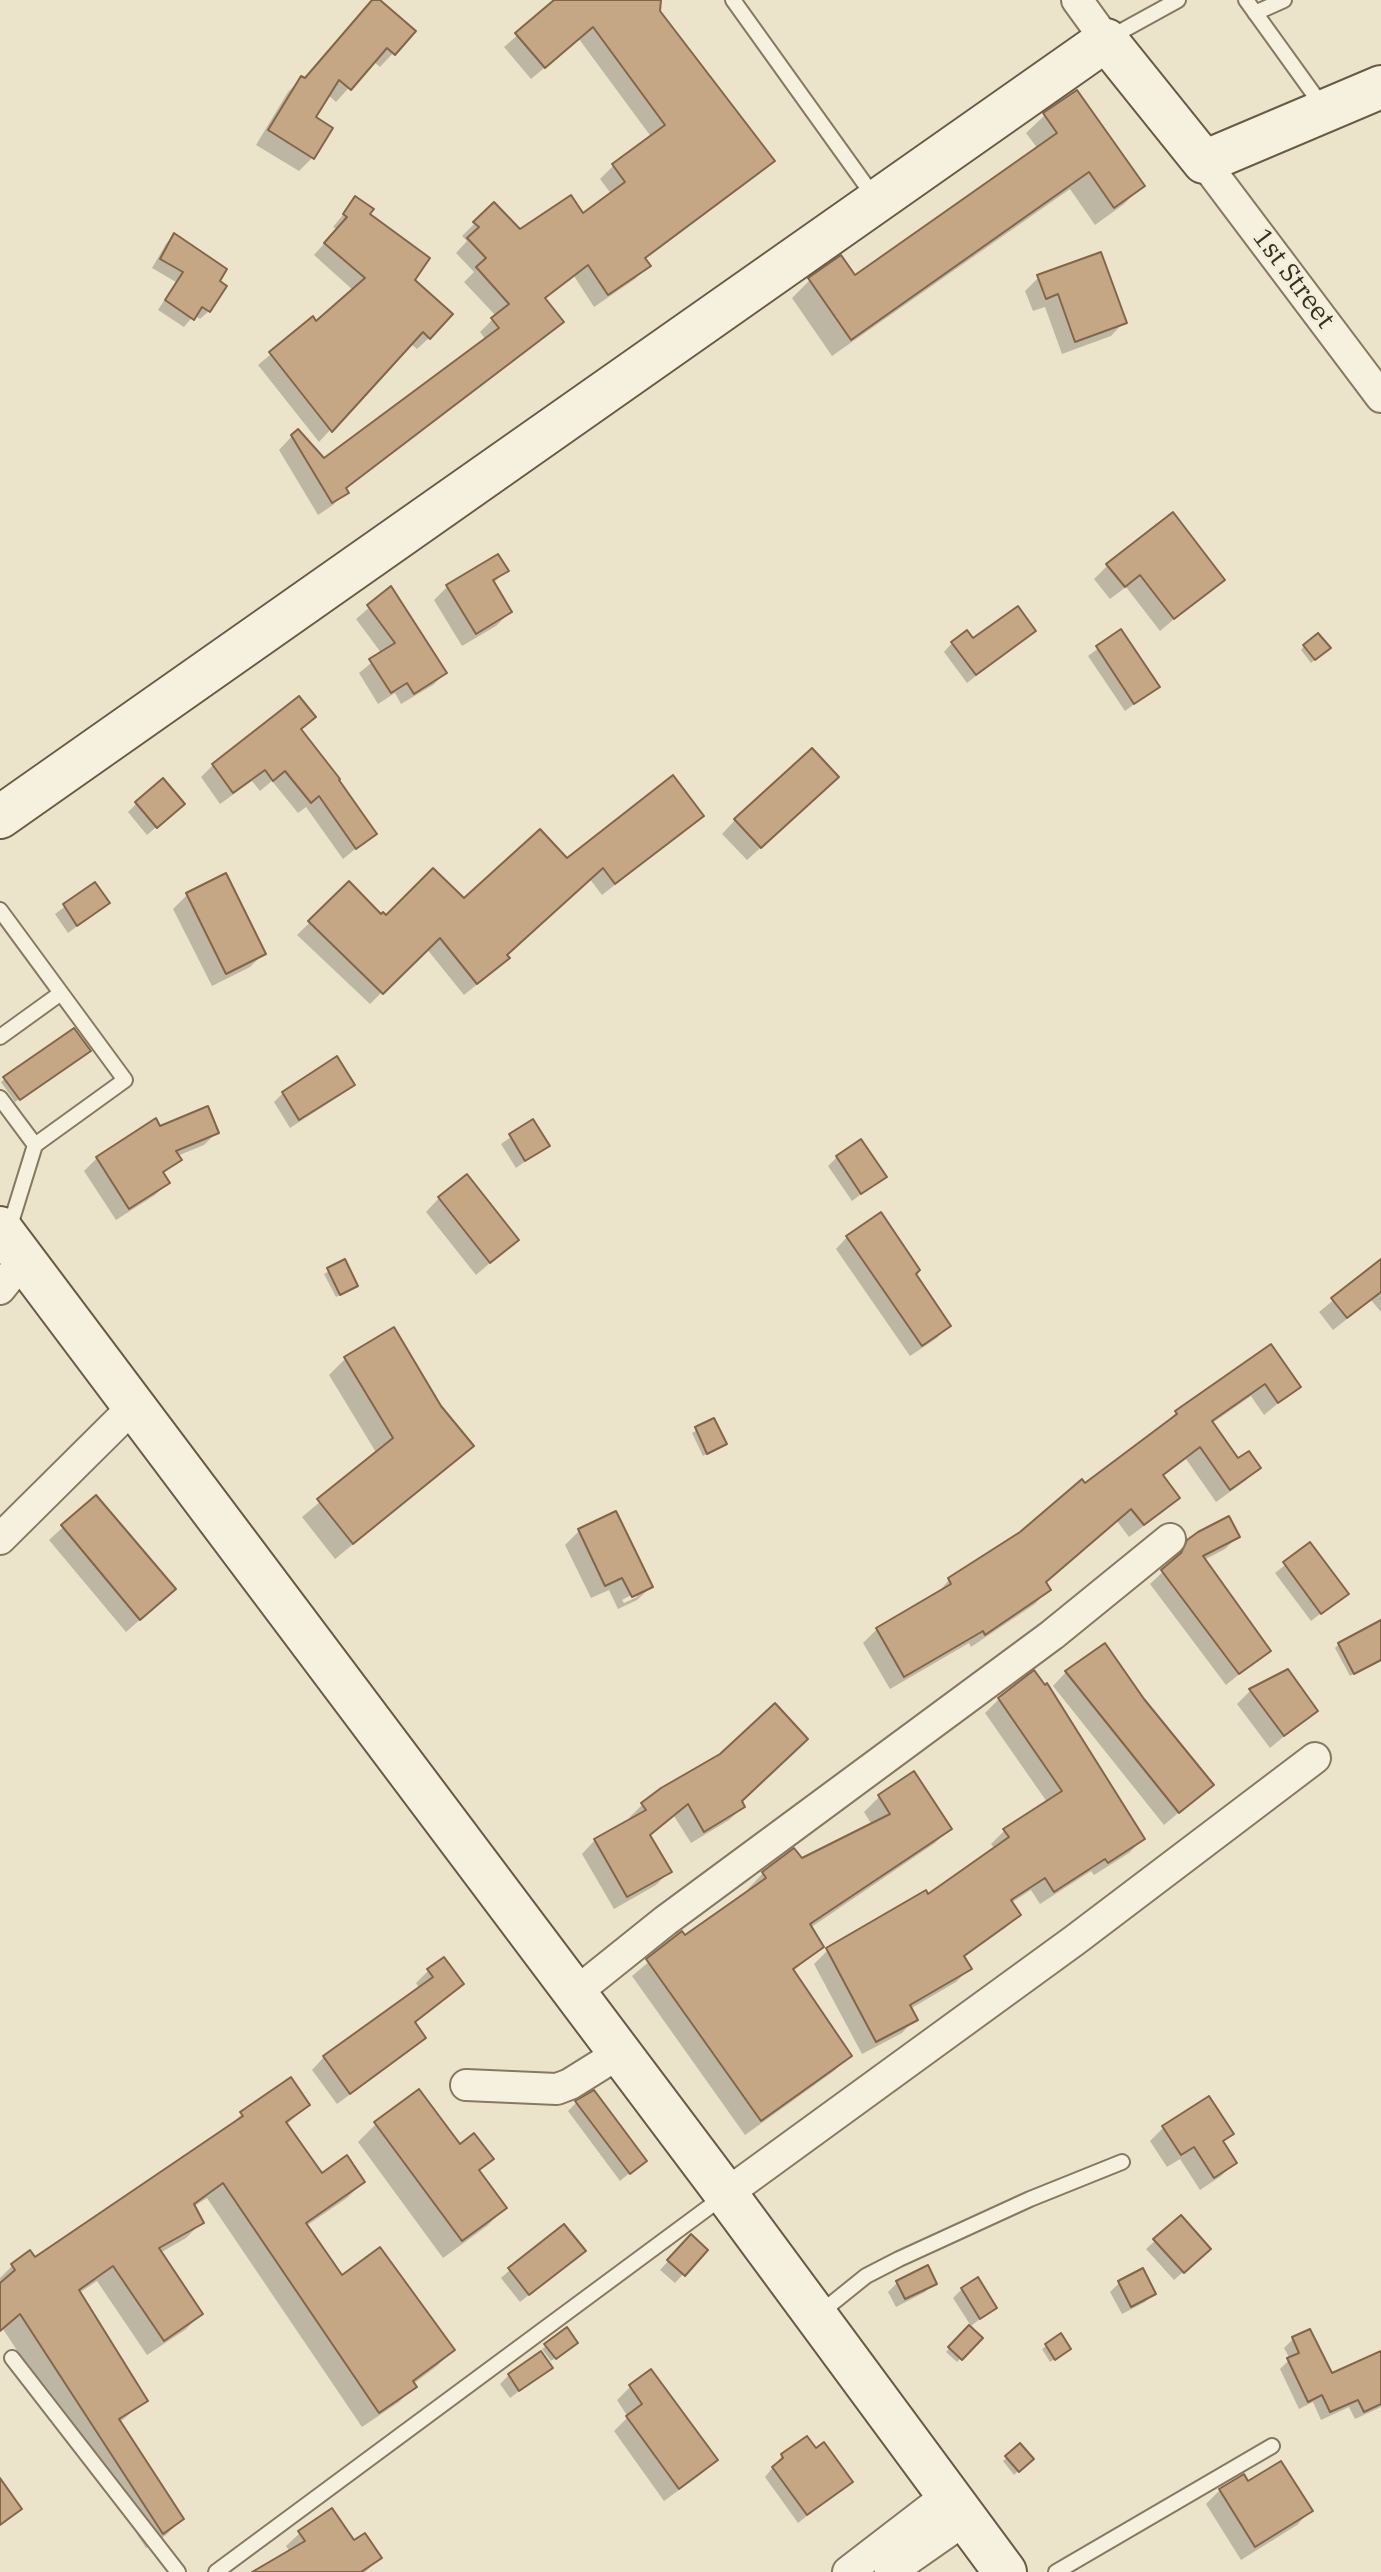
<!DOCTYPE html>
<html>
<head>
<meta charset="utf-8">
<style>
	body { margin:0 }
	canvas { display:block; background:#ebe4cb }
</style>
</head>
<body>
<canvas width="1381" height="2572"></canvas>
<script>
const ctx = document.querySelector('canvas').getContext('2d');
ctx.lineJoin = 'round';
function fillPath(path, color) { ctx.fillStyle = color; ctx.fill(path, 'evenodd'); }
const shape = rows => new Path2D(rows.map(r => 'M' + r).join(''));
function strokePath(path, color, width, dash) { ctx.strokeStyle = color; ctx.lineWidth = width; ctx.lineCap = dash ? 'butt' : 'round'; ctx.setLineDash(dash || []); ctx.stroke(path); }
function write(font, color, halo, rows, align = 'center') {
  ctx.font = font + ' "IBM Plex Serif",serif'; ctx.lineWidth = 6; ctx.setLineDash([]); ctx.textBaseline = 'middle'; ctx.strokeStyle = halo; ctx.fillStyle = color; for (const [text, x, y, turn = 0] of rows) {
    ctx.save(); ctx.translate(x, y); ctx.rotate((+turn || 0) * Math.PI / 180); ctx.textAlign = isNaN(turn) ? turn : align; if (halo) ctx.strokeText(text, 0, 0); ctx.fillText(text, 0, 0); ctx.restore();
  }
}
fillPath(shape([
	[375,0,413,32,380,67,373,61,336,102,328,95,313,118,312,158,299,171,256,145,288,92,301,79,304,80],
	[554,0,659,0,658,12,772,161,759,174,644,260,648,266,635,279,594,307,574,276,544,299,561,322,548,335,344,490,346,492,333,505,318,515,279,450,292,436,324,461,486,340,480,332,496,316,464,282,474,272,456,253,467,241,462,236,475,223,520,232,583,216,612,195,600,179,613,166,652,138,579,39,531,79,504,47,553,4],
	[1045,115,1142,186,1124,204,1095,225,1070,189,832,356,792,298,810,280,855,278,1038,149,1026,133],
	[356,199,412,280,429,338,417,349,410,343,319,442,258,365,313,319,316,324,354,291,314,255,337,229,333,227],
	[174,235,217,282,209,311,200,319,194,315,184,327,158,310,176,282,152,268,166,244],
	[1039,277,1124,322,1111,336,1062,354,1045,307,1033,311,1025,291],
	[1108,565,1222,579,1160,631,1126,587,1110,599,1094,579],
	[506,570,493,584,510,612,496,626,462,646,434,600,447,587],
	[391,589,445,673,433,685,401,704,395,693,378,704,359,673,382,654,356,619],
	[1033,631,967,683,944,652,952,643],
	[1120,632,1157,687,1125,711,1088,656],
	[1304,646,1324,652,1311,663,1301,650],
	[313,717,299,731,375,833,343,859,306,807,298,813,272,781,260,791,252,781,220,804,201,777,213,765],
	[823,791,747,860,722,834,735,820],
	[137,803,174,812,147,835,128,812],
	[689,827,602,895,589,878,505,956,495,970,464,995,426,948,370,1004,297,935,349,884,381,917,386,918,464,901,567,860],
	[95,884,108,903,68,933,55,914],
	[187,895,264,953,250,967,212,986,173,909],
	[85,1054,15,1102,1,1082,5,1079],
	[337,1059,353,1084,344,1093,290,1128,274,1102,283,1093],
	[532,1122,547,1146,516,1168,501,1144],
	[160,1128,217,1132,204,1145,177,1156,179,1159,162,1175,167,1183,155,1195,116,1220,84,1171,97,1158],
	[837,1157,884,1177,852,1201,828,1166],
	[439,1198,517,1240,476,1275,426,1212],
	[847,1237,914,1274,948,1326,937,1338,910,1356,836,1249],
	[1381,1261,1381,1312,1371,1300,1333,1330,1319,1312],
	[344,1262,356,1286,336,1297,324,1274],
	[1270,1346,1299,1386,1264,1415,1251,1396,1211,1424,1238,1461,1259,1468,1245,1481,1216,1502,1186,1459,1162,1477,1178,1498,1164,1511,1129,1537,1117,1521,1044,1583,1048,1590,1035,1604,971,1647,969,1643,890,1689,863,1643,877,1629,936,1595,949,1580,1021,1534,1163,1426,1176,1413],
	[346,1358,471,1446,454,1462,335,1559,302,1517,377,1454,329,1375],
	[713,1421,724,1444,703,1456,692,1433],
	[96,1497,160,1602,126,1632,49,1540],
	[615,1514,651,1587,637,1600,618,1609,609,1590,591,1598,565,1545,579,1531],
	[637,1592,637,1597,624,1603,622,1600],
	[1237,1537,1225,1549,1204,1560,1268,1651,1226,1685,1150,1584,1171,1564,1175,1555,1189,1542],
	[1310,1545,1346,1594,1311,1621,1275,1573],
	[1339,1644,1368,1665,1350,1676,1335,1648],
	[1066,1672,1142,1700,1211,1785,1164,1825,1053,1686],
	[1251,1690,1316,1710,1270,1748,1237,1704],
	[999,1699,1143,1839,1129,1853,1094,1875,1091,1871,1040,1904,1031,1890,1011,1903,1019,1915,1005,1928,963,1958,969,1969,956,1982,910,2009,915,2019,902,2033,862,2054,814,1964,828,1950,927,1896,995,1849,991,1844,1005,1830,1047,1802,985,1713],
	[914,1774,950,1828,935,1843,810,1928,822,1947,792,1972,849,2056,834,2071,745,2135,632,1976,682,1934,685,1938,750,1891,748,1889,763,1873,801,1860,872,1825,864,1812,879,1797],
	[739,1801,743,1807,729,1820,691,1843,674,1816,649,1836,669,1872,656,1885,614,1909,582,1854,595,1840,631,1820,629,1818,642,1805],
	[428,1971,462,1984,413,2024,424,2038,411,2050,337,2104,312,2070,324,2057,420,1989,416,1983],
	[576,2103,644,2161,620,2181,568,2111],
	[308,2105,286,2125,321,2176,363,2182,347,2198,306,2226,341,2278,453,2350,437,2366,413,2384,415,2386,399,2402,362,2427,207,2198,193,2207,202,2222,186,2238,160,2253,201,2314,185,2330,147,2355,97,2281,79,2293,146,2400,119,2423,182,2519,166,2535,146,2548,3,2329,0,2331,0,2278,12,2266,35,2260,225,2130,242,2114],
	[376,2124,460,2146,491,2159,478,2172,505,2208,487,2226,443,2258,358,2142],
	[1164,2127,1231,2134,1222,2143,1234,2163,1221,2176,1200,2190,1180,2159,1167,2167,1150,2141],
	[1180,2218,1200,2257,1174,2280,1146,2249],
	[682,2246,705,2250,675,2283,660,2270],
	[574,2259,520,2302,501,2278,510,2270],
	[897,2283,934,2283,925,2292,896,2307,888,2292],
	[1119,2283,1154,2293,1145,2302,1122,2314,1110,2292],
	[962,2289,994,2308,971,2326,953,2298],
	[969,2328,980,2338,957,2362,946,2352],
	[1060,2336,1065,2353,1050,2362,1042,2349],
	[1293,2339,1331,2376,1381,2353,1381,2407,1355,2419,1349,2407,1321,2420,1313,2402,1299,2409,1280,2369,1290,2359,1284,2348],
	[546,2346,572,2346,551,2361,542,2349],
	[550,2368,510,2398,500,2384,509,2375],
	[630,2387,715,2460,701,2474,664,2501,614,2431,628,2417,617,2400],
	[1020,2446,1031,2459,1014,2475,1003,2461],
	[782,2456,850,2482,798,2523,765,2477],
	[1243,2477,1248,2484,1310,2511,1297,2525,1241,2560,1206,2504,1220,2490],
	[300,2533,353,2543,380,2558,365,2572,256,2572,290,2552,286,2546]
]), '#0003');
const building = shape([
	[372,0,380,0,416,31,395,55,387,48,351,90,339,80,316,117,333,128,314,159,268,130,301,76,305,78,372,0],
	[554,0,661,0,660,11,775,161,645,258,651,266,608,295,588,265,545,298,564,322,346,488,349,493,332,503,291,435,298,429,324,458,499,328,491,318,509,304,476,267,486,258,467,238,479,227,473,222,494,202,520,229,571,195,583,213,625,182,612,164,665,125,593,27,545,68,515,33,554,0],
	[1077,90,1145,186,1114,208,1089,172,851,340,808,278,841,255,855,275,1057,133,1043,113,1077,90],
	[355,196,374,209,370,214,430,258,415,280,453,314,430,339,423,332,332,432,269,352,313,316,316,321,365,278,324,243,347,217,343,214,355,196],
	[174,233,227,269,220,281,227,286,210,312,202,307,194,320,165,300,183,272,160,259,174,233],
	[1101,252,1127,323,1075,342,1058,294,1046,299,1037,275,1101,252],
	[1173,512,1225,580,1174,619,1140,575,1125,587,1106,564,1173,512],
	[498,554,509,571,493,580,512,612,476,634,446,585,498,554],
	[391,586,447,673,414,694,407,683,391,693,369,659,395,643,367,605,391,586],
	[1018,606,1036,631,976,675,951,642,967,630,973,638,1018,606],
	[1121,629,1160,687,1134,704,1096,646,1121,629],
	[1318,633,1331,648,1315,660,1303,645,1318,633],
	[299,696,316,717,301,729,340,779,339,780,377,834,356,849,319,796,311,803,285,771,273,781,265,770,233,793,212,764,299,696],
	[812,748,839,777,761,848,734,819,812,748],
	[673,775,704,816,615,884,603,868,507,955,510,958,477,984,440,938,383,994,308,921,349,881,381,914,383,912,386,915,433,868,464,898,540,829,567,858,673,775],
	[163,778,185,804,157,828,135,802,163,778],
	[226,873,266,954,226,974,186,893,226,873],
	[95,882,110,903,77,926,63,904,95,882],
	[74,1028,91,1051,20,1100,3,1077,74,1028],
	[337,1056,355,1085,299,1120,282,1092,337,1056],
	[208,1106,219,1133,176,1151,182,1160,163,1172,170,1183,129,1209,96,1157,156,1118,160,1126,208,1106],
	[533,1119,550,1146,525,1161,509,1134,533,1119],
	[861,1139,887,1177,861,1194,836,1156,861,1139],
	[467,1174,519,1240,490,1263,438,1197,467,1174],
	[881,1212,920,1270,916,1274,951,1326,922,1346,846,1236,881,1212],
	[345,1259,358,1286,340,1295,327,1268,345,1259],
	[1381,1259,1381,1292,1347,1318,1331,1298,1381,1259],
	[394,1327,441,1406,474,1446,353,1544,317,1499,393,1438,344,1357,394,1327],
	[1271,1344,1301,1387,1278,1403,1265,1384,1212,1421,1238,1458,1249,1451,1261,1468,1230,1490,1200,1447,1163,1475,1180,1498,1144,1525,1131,1509,1046,1582,1051,1590,985,1635,983,1631,904,1677,876,1628,951,1584,948,1578,1020,1532,1082,1479,1085,1483,1177,1414,1175,1411,1271,1344],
	[714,1418,727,1444,707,1454,695,1427,714,1418],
	[96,1495,176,1589,140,1620,61,1525,96,1495],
	[616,1511,653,1587,632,1597,622,1578,605,1586,578,1529,616,1511],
	[1229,1516,1240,1537,1203,1556,1271,1651,1239,1674,1161,1570,1181,1553,1187,1540,1198,1532,1229,1516],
	[1310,1542,1349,1594,1321,1614,1283,1562,1310,1542],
	[1381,1620,1381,1660,1354,1674,1338,1643,1381,1620],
	[1105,1643,1144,1699,1214,1785,1179,1813,1065,1671,1105,1643],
	[1288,1669,1318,1711,1284,1736,1249,1689,1288,1669],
	[1034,1670,1045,1685,1047,1683,1145,1839,1108,1863,1105,1859,1054,1892,1045,1878,1011,1900,1021,1915,964,1956,972,1969,910,2005,918,2020,876,2042,826,1948,926,1890,928,1894,1009,1837,1003,1829,1062,1791,998,1698,1034,1670],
	[775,1703,808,1739,742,1801,745,1807,704,1832,688,1804,650,1835,672,1872,627,1897,594,1839,646,1810,641,1803,661,1788,720,1754,775,1703],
	[914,1771,952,1829,810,1924,824,1947,793,1969,852,2056,761,2121,646,1959,682,1931,685,1935,766,1878,762,1872,794,1848,802,1858,890,1814,878,1795,914,1771],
	[444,1957,464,1984,415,2022,426,2038,350,2094,323,2056,433,1977,427,1969,444,1957],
	[291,2077,310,2105,286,2122,322,2173,347,2155,365,2182,306,2223,342,2275,380,2247,455,2350,413,2381,417,2387,379,2413,223,2183,194,2204,204,2223,159,2248,203,2314,164,2341,113,2266,79,2290,148,2401,119,2419,184,2519,163,2534,20,2314,0,2331,0,2283,15,2270,11,2264,30,2250,35,2257,243,2116,240,2112,291,2077],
	[419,2089,460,2144,474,2133,494,2159,479,2170,507,2208,462,2241,374,2122,419,2089],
	[594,2090,647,2161,630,2174,575,2101,594,2090],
	[1209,2096,1234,2134,1223,2141,1237,2163,1214,2178,1194,2147,1181,2155,1162,2126,1209,2096],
	[1181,2215,1211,2249,1184,2273,1153,2239,1181,2215],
	[564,2224,586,2251,529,2295,508,2268,564,2224],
	[691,2234,708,2250,685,2276,667,2260,691,2234],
	[928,2265,937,2284,905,2299,896,2281,928,2265],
	[1143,2268,1156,2294,1131,2307,1118,2281,1143,2268],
	[978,2277,997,2308,980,2319,961,2288,978,2277],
	[969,2325,983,2338,962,2360,948,2347,969,2325],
	[567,2327,578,2343,556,2359,544,2344,567,2327],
	[1310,2329,1332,2373,1381,2351,1381,2404,1364,2412,1358,2400,1330,2412,1322,2395,1308,2402,1287,2358,1299,2353,1292,2337,1310,2329],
	[1061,2333,1071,2349,1055,2360,1045,2344,1061,2333],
	[541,2351,553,2368,519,2391,508,2374,541,2351],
	[651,2369,718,2460,679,2489,626,2416,642,2404,629,2385,651,2369],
	[807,2436,816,2448,824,2442,853,2482,807,2515,772,2467,783,2458,781,2454,807,2436],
	[1020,2443,1034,2459,1019,2472,1005,2456,1020,2443],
	[1281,2461,1313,2511,1255,2547,1219,2489,1244,2474,1248,2481,1281,2461],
	[0,2478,22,2509,0,2525,0,2478],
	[332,2508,354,2540,365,2533,382,2558,361,2572,252,2572,305,2541,298,2531,332,2508]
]);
fillPath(building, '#c5a685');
strokePath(building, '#836649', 2);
const lane = shape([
	[733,0,875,198],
	[1246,0,1323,107],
	[1255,13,1284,0],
	[1109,38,1178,0],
	[0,910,125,1080,35,1145,0,1098],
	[0,1037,61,993],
	[9,1229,35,1145],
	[820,2313,866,2276,899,2259,1030,2199,1122,2162],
	[12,2358,178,2572],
	[216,2572,724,2196],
	[1056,2572,1272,2446]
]);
const street = shape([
	[1077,0,1106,40],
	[1204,162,1381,397],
	[0,1289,24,1259],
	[0,1539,135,1405],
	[574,1994,665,1921,1052,1635,1170,1539],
	[466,2085,557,2089,570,2084,618,2054],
	[726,2194,1075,1940,1315,1758],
	[848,2572,948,2495],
	[890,2572,966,2519]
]);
const secondary = shape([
	[0,817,1106,40,1204,162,1381,87],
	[0,1228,726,2194,1005,2572]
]);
strokePath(lane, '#867861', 18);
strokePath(street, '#867861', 34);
strokePath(secondary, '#685a44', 46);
strokePath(lane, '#f6f1de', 14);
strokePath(street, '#f6f1de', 30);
strokePath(secondary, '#f6f1de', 42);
write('26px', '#382f23', '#f3eeda', [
	["1st Street",1293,279,53]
]);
</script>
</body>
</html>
